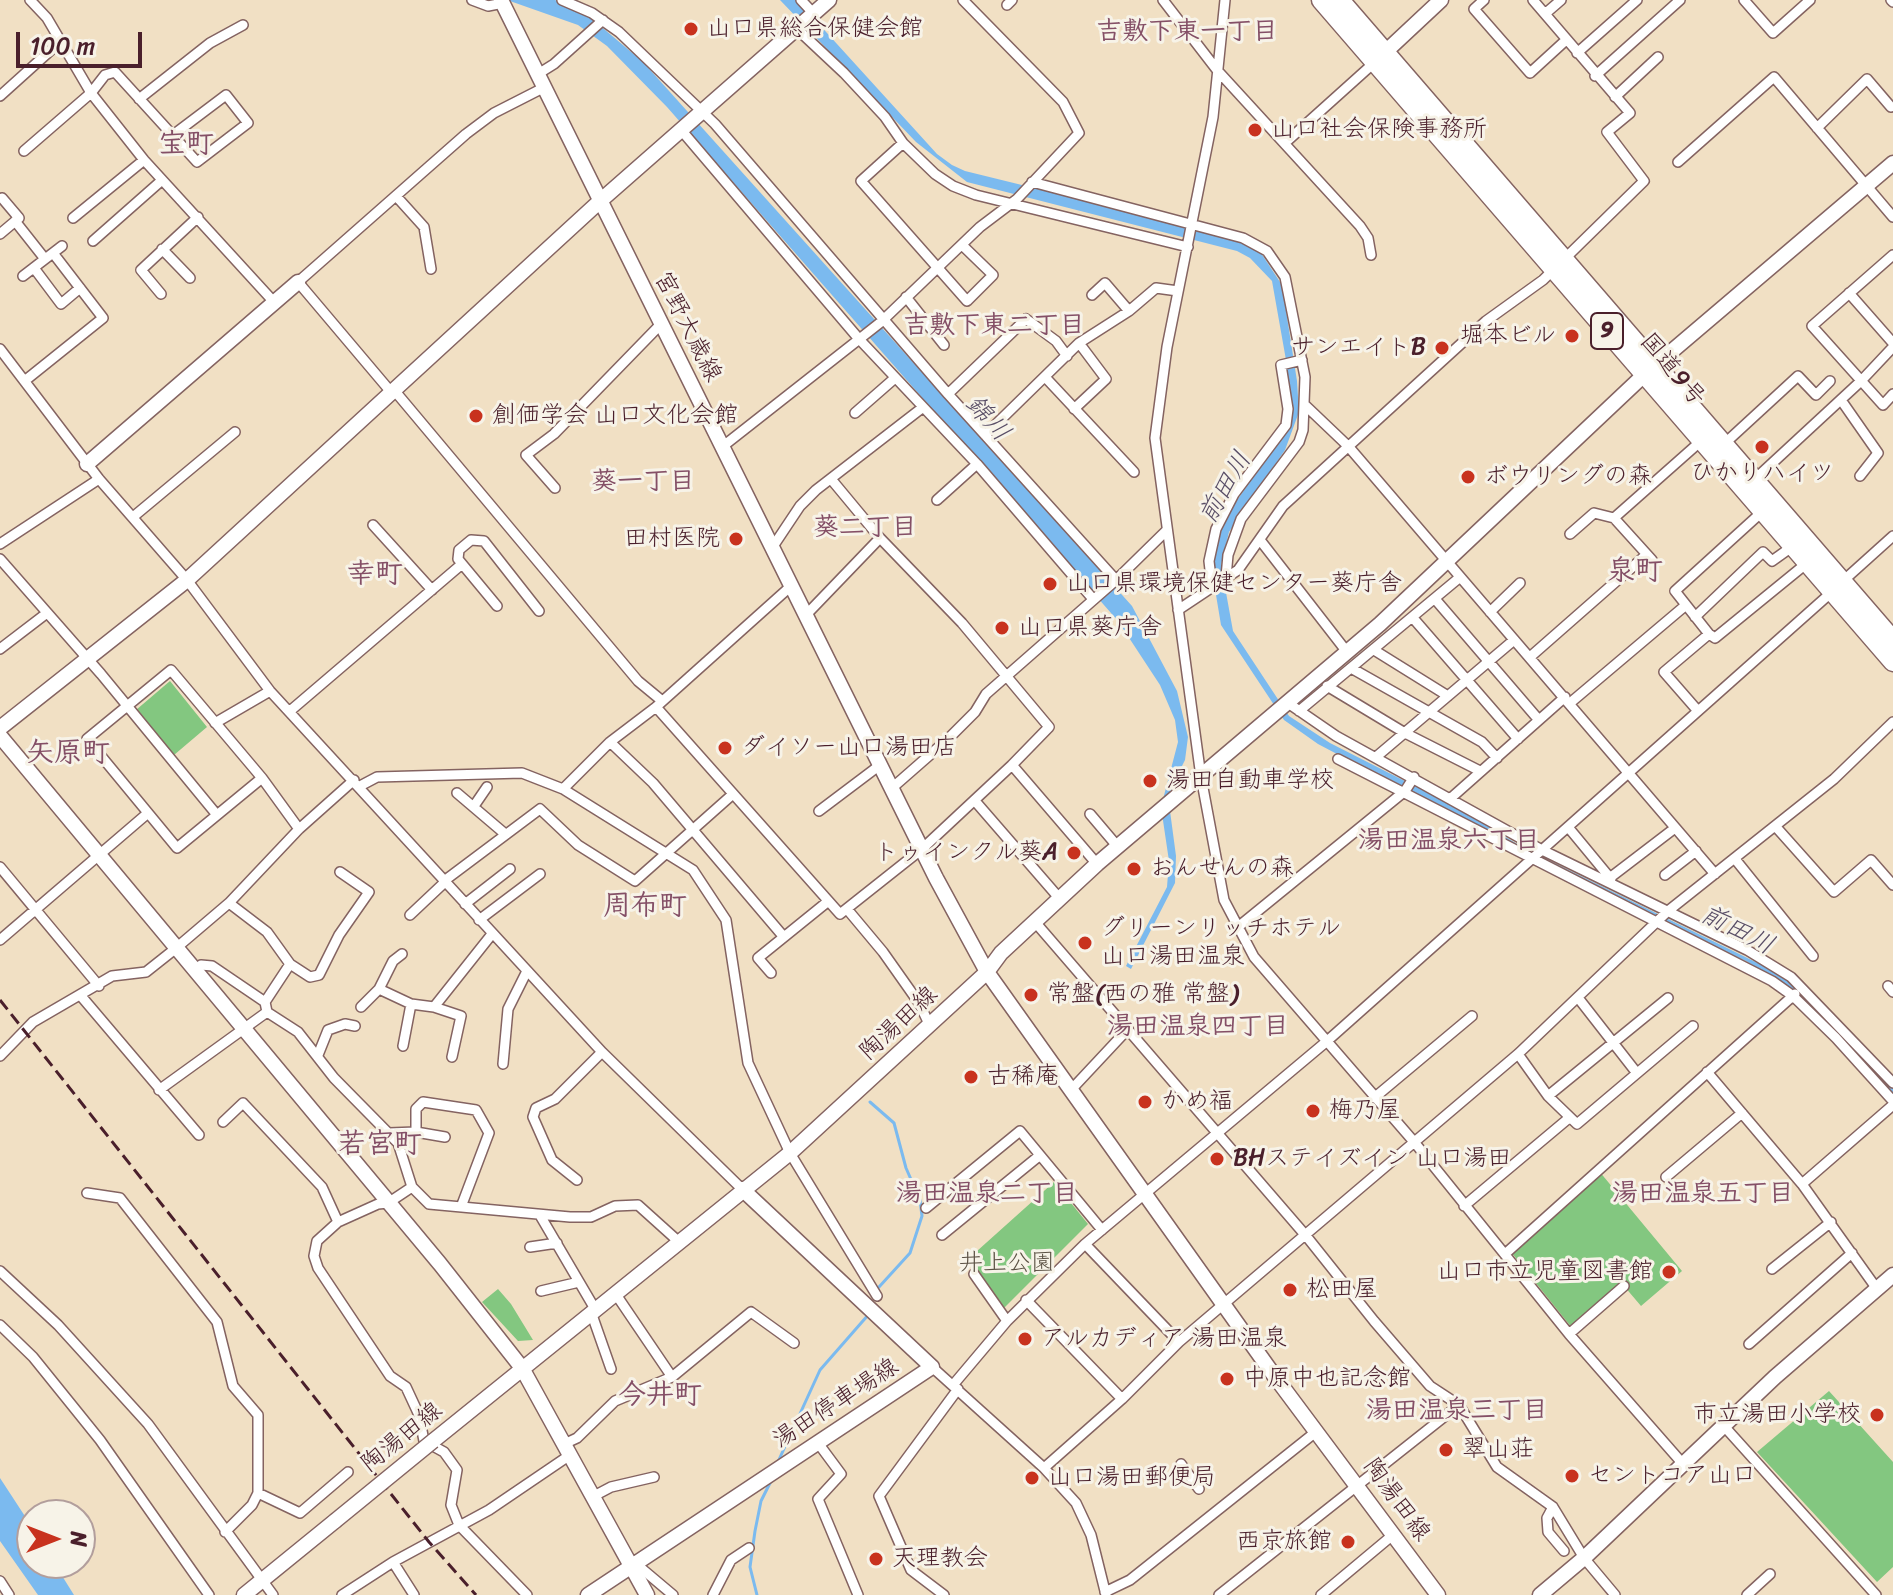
<!DOCTYPE html>
<html>
<head>
<meta charset="utf-8">
<style>
	body { margin:0 }
	#map { position:relative; width:1893px; height:1595px; overflow:hidden; background:#f1e0c4; font-family:Sriracha,sans-serif }
	canvas { display:block }
	.north { position:absolute; left:16px; top:1499px; width:80px; height:80px; box-sizing:border-box; background:#f7f3e8; border:2px solid #b29e9c; border-radius:50%; rotate:90deg; font-size:22px; font-weight:700; line-height:32px; text-align:center; color:#4a1f2b }
	.north::after { content:''; display:block; margin:auto; width:28px; height:36px; background:#c8321e; clip-path:polygon(50% 0,100% 100%,50% 72%,0 100%) }
	.scale { position:absolute; left:16px; top:32px; width:126px; height:36px; box-sizing:border-box; border:4px solid #4a1f2b; border-top:0; padding-left:10px; font-size:24px; line-height:28px; white-space:nowrap; color:#4a1f2b; -webkit-text-stroke:6px #f7f3e8; paint-order:stroke }
</style>
</head>
<body>
<div id="map">
<canvas width="1893" height="1595"></canvas>
<div class="north">N</div>
<div class="scale">100 m</div>
</div>
<script>
const ctx = document.querySelector('canvas').getContext('2d');
ctx.lineJoin = 'round';
function fillPath(path, color) { ctx.fillStyle = color; ctx.fill(path, 'evenodd'); }
const shape = rows => new Path2D(rows.map(r => 'M' + r).join(''));
function strokePath(path, color, width, dash) { ctx.strokeStyle = color; ctx.lineWidth = width; ctx.lineCap = dash ? 'butt' : 'round'; ctx.setLineDash(dash || []); ctx.stroke(path); }
function write(font, color, halo, rows, align = 'center') {
  ctx.font = font + ' Sriracha,"Klee One",sans-serif'; ctx.lineWidth = 6; ctx.setLineDash([]); ctx.textBaseline = 'middle'; ctx.strokeStyle = halo; ctx.fillStyle = color; for (const [text, x, y, turn = 0] of rows) {
    ctx.save(); ctx.translate(x, y); ctx.rotate((+turn || 0) * Math.PI / 180); ctx.textAlign = isNaN(turn) ? turn : align; if (halo) ctx.strokeText(text, 0, 0); ctx.fillText(text, 0, 0); ctx.restore();
  }
}
fillPath(shape([
	[170,681,207,727,174,755,136,710],
	[1599,1171,1682,1271,1641,1306,1624,1286,1572,1328,1511,1252],
	[1054,1182,1088,1224,1004,1308,967,1260],
	[498,1289,511,1304,533,1340,518,1341,482,1302],
	[1829,1391,1893,1462,1893,1567,1877,1582,1757,1452]
]), '#83c780');
fillPath(shape([
	[507,0,555,0,566,5,591,18,643,62,1132,606,1177,691,1188,737,1185,760,1172,786,1170,811,1176,856,1175,883,1131,969,1126,966,1167,887,1169,861,1161,807,1178,742,1175,720,1160,685,1118,621,667,107,607,46,578,25],
	[780,0,797,0,937,154,952,165,965,171,1225,235,1261,253,1282,285,1297,381,1299,412,1285,450,1229,532,1221,565,1233,631,1289,716,1330,743,1454,806,1524,848,1788,978,1893,1087,1893,1095,1816,1011,1786,985,1746,961,1639,913,1318,744,1284,720,1221,625,1212,571,1213,551,1229,512,1290,423,1286,360,1272,281,1250,258,1237,251,967,182,916,142],
	[0,1478,32,1527,32,1563,54,1563,74,1595,38,1595,0,1541]
]), '#7bbaef');
strokePath(shape([
	[870,1102,894,1123,906,1168,920,1200,922,1216,910,1253,879,1287],
	[777,1464,820,1370,869,1314],
	[757,1595,750,1567,755,1531,761,1501,772,1479]
]), '#7bbaef', 3);
const street = shape([
	[30,0,47,18,91,93,144,160,273,301],
	[472,0,488,6,503,3],
	[562,0,592,13,619,32,715,124,948,394,1116,580],
	[801,0,814,14],
	[1163,0,1217,70,1360,226,1368,238,1371,255],
	[1225,0,1213,117,1167,347,1155,438,1201,777,1224,900,1254,957,1415,1143,1569,1334,1683,1464],
	[1484,0,1474,9,1530,73,1565,41],
	[1744,0,1773,33,1810,0],
	[1891,0,1893,2],
	[1007,5,1012,0],
	[1546,13,1561,0],
	[796,28,844,73,885,117,903,143,935,174,953,186,976,195,1188,247],
	[1577,53,1637,0],
	[538,74,554,64,603,20],
	[1595,76,1680,0],
	[0,96,61,41],
	[1615,97,1658,57],
	[139,99,210,43,243,25],
	[1817,128,1867,79,1891,107],
	[682,131,859,339,977,464,1093,599],
	[1286,142,1375,62],
	[903,143,861,181,967,301,993,275,962,245],
	[24,151,91,93,105,75,115,72,197,162,248,123,226,95,173,135],
	[1678,162,1774,77,1893,217],
	[1032,182,1243,238,1267,251,1285,277,1305,377,1303,430,1299,442,1241,519,1228,555,1226,577],
	[396,196,424,227,431,269],
	[73,218,144,160],
	[15,221,45,259],
	[0,234,19,218,2,198],
	[93,241,161,181],
	[162,249,190,278],
	[1893,255,1812,326,1883,405,1893,394],
	[34,268,61,304,80,288],
	[23,276,62,246],
	[1849,293,1893,343],
	[161,294,141,270,198,217],
	[1092,295,1105,283,1129,311],
	[906,297,944,345],
	[0,349,99,479,187,580,270,691,602,1052,742,1189],
	[1045,377,1134,472],
	[27,379,103,318,53,253],
	[394,390,638,681,661,700],
	[391,392,298,282,466,134,494,113,545,87],
	[948,394,1026,319,1056,341,1067,356],
	[1841,400,1878,453,1860,476],
	[1306,406,1348,446,1715,874],
	[1074,409,1106,379,1079,343],
	[855,413,895,378],
	[985,435,1079,343,1129,311,1156,288,1178,291],
	[1723,445,1798,376,1816,395,1830,381],
	[722,447,881,322,980,227,1017,199,1079,133,1063,102,963,0],
	[831,479,880,538,962,623,1049,727,1012,765],
	[1754,480,1861,381,1893,347],
	[555,488,526,455,554,434,661,324],
	[937,500,977,464],
	[133,517,235,432],
	[1614,518,1652,560],
	[373,525,432,590],
	[1570,534,1594,513,1614,518,1701,441],
	[1260,540,1347,652],
	[0,544,99,479],
	[772,548,800,506,816,490,922,408],
	[0,559,101,674,217,815],
	[1843,581,1893,536],
	[1212,587,1209,561,1216,529,1234,494,1286,425,1288,409,1281,365,1302,360],
	[1435,599,1538,719],
	[497,606,458,559,459,550,471,540,484,541,539,611],
	[1178,610,1238,570,1283,506,1486,321,1543,280,1644,181,1607,132,1630,113,1533,0],
	[1490,612,1520,583],
	[805,616,880,538],
	[1695,617,1763,552,1772,561,1793,546],
	[1413,618,1518,739],
	[1709,634,1675,591,1763,511],
	[0,649,47,613],
	[1374,650,1448,696],
	[1530,657,1645,556],
	[1351,668,1482,742,1497,758],
	[1327,686,1405,733,1480,771],
	[1288,703,1336,736,1542,850,1747,950,1791,977,1893,1083],
	[1570,703,1686,605],
	[656,707,840,914,922,849,1012,765,1097,864],
	[290,711,462,564],
	[1299,711,1459,578],
	[1698,711,1664,672,1709,634,1715,638,1807,563],
	[215,723,270,691],
	[610,742,653,783,783,936],
	[1376,757,1514,640],
	[1338,759,1772,981,1793,996,1836,1038,1893,1101],
	[262,778,177,848,87,739,171,670,262,778,299,829],
	[360,786,377,777,522,773,563,789,693,870,726,920,748,1063,790,1153,877,1296],
	[892,788,948,739,975,712,986,694,1116,580,1166,531],
	[563,789,610,742,656,707,791,586],
	[457,793,504,833],
	[1451,798,1565,697],
	[975,801,1060,899],
	[474,806,487,787],
	[819,811,880,765],
	[1090,814,1118,847],
	[1568,827,1611,879],
	[1776,827,1834,892,1871,860,1893,885],
	[1735,859,1813,956],
	[0,867,99,986],
	[1665,875,1696,851],
	[1607,880,1675,828],
	[444,881,540,809,578,845,635,881,733,794],
	[229,903,267,932,290,964,310,977,319,975,339,935,369,892,340,872],
	[465,904,510,869],
	[847,909,883,952,919,1003,930,1026],
	[410,915,445,882],
	[479,920,540,874],
	[1035,922,1307,1237,1374,1321,1430,1386,1459,1405,1497,1467,1553,1507,1584,1558,1615,1595],
	[1238,927,1405,791,1414,777],
	[0,940,148,813],
	[402,954,393,961,379,989,411,1004,434,1007,492,934],
	[194,971,201,965,212,966,265,1002,267,1012,298,1032,334,1078,398,1143,412,1187,429,1204,570,1217,591,1217,615,1206,638,1205,678,1241],
	[771,973,758,958,826,903],
	[1888,986,1893,992],
	[81,996,199,1135],
	[1579,999,1636,1072],
	[265,1002,290,964],
	[361,1007,379,989],
	[434,1007,461,1016,452,1057],
	[403,1046,411,1004],
	[1518,1054,1548,1096,1577,1124,1693,1026],
	[318,1055,328,1030,345,1024,355,1026],
	[0,1056,33,1022,112,976,146,972,175,949,229,903,299,829,354,780],
	[503,1064,508,1009,527,971],
	[1707,1072,1802,1184,1877,1289],
	[159,1090,267,1012],
	[1070,1091,1128,1029],
	[1548,1096,1668,998],
	[1374,1098,1472,1016],
	[223,1122,243,1103,322,1187,338,1222],
	[416,1132,445,1137],
	[389,1133,416,1132,416,1109,423,1102,476,1110,489,1133,461,1207],
	[1666,1177,1742,1113],
	[577,1180,552,1160,533,1117,536,1108,555,1099,602,1052],
	[1802,1184,1893,1105],
	[412,1187,388,1203,378,1204,338,1222,317,1241,314,1256,318,1268,390,1376,406,1387,419,1415,424,1441,444,1452,457,1470,451,1505,459,1525,527,1595],
	[87,1193,120,1198,217,1322,233,1386,258,1415,258,1493,252,1505,225,1532],
	[1464,1206,1569,1118],
	[926,1208,1020,1131,1102,1230],
	[541,1217,595,1309],
	[942,1235,1039,1156],
	[1085,1244,1179,1342],
	[530,1247,557,1243],
	[1505,1254,1795,994],
	[1772,1269,1831,1222],
	[0,1271,58,1325,148,1424,273,1595],
	[974,1274,1007,1321],
	[541,1291,579,1282],
	[615,1293,672,1377],
	[1026,1300,1122,1399],
	[591,1312,611,1369],
	[0,1325,33,1357,100,1440,209,1595],
	[1569,1334,1624,1286],
	[1749,1344,1852,1253],
	[932,1367,1044,1468,1076,1503,1091,1535,1106,1595],
	[953,1385,1007,1321,1085,1244,1326,1042,1833,591],
	[1723,1425,1876,1595],
	[818,1443,841,1474,818,1499,858,1595],
	[564,1444,577,1438,615,1401,672,1377,751,1312,794,1343],
	[1181,1464,1199,1489],
	[1044,1468,1122,1399,1179,1342,1518,1054,1668,911,1834,779,1893,722],
	[258,1493,300,1513,348,1472],
	[592,1497,611,1487,654,1477],
	[1553,1507,1547,1518,1548,1532,1564,1551],
	[393,1562,414,1595],
	[635,1563,673,1595],
	[0,1581,9,1595],
	[1105,1592,1130,1580,1317,1431],
	[342,1595,393,1562,489,1510,570,1455],
	[713,1595,731,1560,749,1548],
	[944,1595,911,1570,879,1496,958,1389],
	[1219,1595,1459,1405],
	[1321,1595,1394,1534],
	[1747,1595,1770,1574]
]);
const secondary = shape([
	[501,0,936,878,987,972,1273,1374,1438,1595],
	[1380,57,1441,0],
	[87,464,298,282],
	[0,728,187,580,599,202,829,0],
	[0,736,440,1264,522,1368,647,1595],
	[433,1441,790,1153,987,972,1001,953,1097,864,1380,624,1645,374,1893,163],
	[244,1595,335,1521],
	[588,1595,932,1367,742,1189],
	[1540,1595,1584,1558,1775,1377,1893,1275]
]);
const highway = shape([
	[1321,0,1893,662],
	[1340,0,1893,640]
]);
strokePath(street, '#846361', 12);
strokePath(secondary, '#846361', 17);
strokePath(highway, '#846361', 21);
strokePath(street, '#fff', 9);
strokePath(secondary, '#fff', 14);
strokePath(highway, '#fff', 18);
strokePath(shape([
	[0,1000,429,1542,476,1595]
]), '#4a1f2b', 3, [12, 6]);
const secondaryBridge = shape([
	[335,1521,433,1441]
]);
strokePath(secondaryBridge, '#846361', 17, []);
strokePath(secondaryBridge, '#fff', 14);
for (const [x, y, r, color] of [
	[691,29,8,"#c8321e"],
	[1255,130,8,"#c8321e"],
	[1572,336,8,"#c8321e"],
	[1442,348,8,"#c8321e"],
	[476,416,8,"#c8321e"],
	[1762,447,8,"#c8321e"],
	[1468,477,8,"#c8321e"],
	[736,539,8,"#c8321e"],
	[1050,584,8,"#c8321e"],
	[1002,628,8,"#c8321e"],
	[725,748,8,"#c8321e"],
	[1150,781,8,"#c8321e"],
	[1074,853,8,"#c8321e"],
	[1134,869,8,"#c8321e"],
	[1085,943,8,"#c8321e"],
	[1031,995,8,"#c8321e"],
	[971,1077,8,"#c8321e"],
	[1145,1102,8,"#c8321e"],
	[1313,1111,8,"#c8321e"],
	[1217,1159,8,"#c8321e"],
	[1669,1272,8,"#c8321e"],
	[1290,1290,8,"#c8321e"],
	[1025,1339,8,"#c8321e"],
	[1227,1379,8,"#c8321e"],
	[1877,1415,8,"#c8321e"],
	[1446,1450,8,"#c8321e"],
	[1572,1476,8,"#c8321e"],
	[1032,1478,8,"#c8321e"],
	[1348,1542,8,"#c8321e"],
	[876,1559,8,"#c8321e"]
]) { const dot = new Path2D(); dot.arc(x, y, r, 0, 2 * Math.PI); ctx.fillStyle = color; ctx.fill(dot); strokePath(dot, '#f7f3e8', 3); }
for (const [x, y, w] of [
	[1607,331,32]
]) { const box = new Path2D(); box.roundRect(x - w / 2, y - 18, w, 36, 6); ctx.fillStyle = '#f7f3e8'; ctx.fill(box); strokePath(box, '#4a1f2b', 2); }
write('bold 22px', '#4a1f2b', null, [
	["9",1607,331]
]);
write('24px', '#4a1f2b', '#f7f3e8', [
	["山口県総合保健会館",707,29],
	["山口社会保険事務所",1271,130],
	["堀本ビル",1556,336,"right"],
	["サンエイトB",1426,348,"right"],
	["創価学会 山口文化会館",492,416],
	["ひかりハイツ",1762,474,"center"],
	["ボウリングの森",1484,477],
	["田村医院",720,539,"right"],
	["山口県環境保健センター葵庁舎",1066,584],
	["山口県葵庁舎",1018,628],
	["ダイソー山口湯田店",741,748],
	["湯田自動車学校",1166,781],
	["トゥインクル葵A",1058,853,"right"],
	["おんせんの森",1150,869],
	["グリーンリッチホテル",1101,929],
	["山口湯田温泉",1101,957],
	["常盤(西の雅 常盤)",1047,995],
	["古稀庵",987,1077],
	["かめ福",1161,1102],
	["梅乃屋",1329,1111],
	["BHステイズイン 山口湯田",1233,1159],
	["山口市立児童図書館",1653,1272,"right"],
	["松田屋",1306,1290],
	["アルカディア 湯田温泉",1041,1339],
	["中原中也記念館",1243,1379],
	["市立湯田小学校",1861,1415,"right"],
	["翠山荘",1462,1450],
	["セントコア山口",1588,1476],
	["山口湯田郵便局",1048,1478],
	["西京旅館",1332,1542,"right"],
	["天理教会",892,1559]
], 'left');
write('24px', '#4a1f2b', '#f7f3e8', [
	["宮野大歳線",687,327,63],
	["国道9号",1672,370,50],
	["陶湯田線",899,1024,-43],
	["湯田停車場線",836,1404,-33],
	["陶湯田線",402,1438,-39],
	["陶湯田線",1396,1500,54]
]);
write('24px', '#5b5144', '#f7f3e8', [
	["井上公園",1007,1264]
]);
write('bold 26px', '#844f66', '#f7f3e8', [
	["吉敷下東一丁目",1187,32],
	["吉敷下東二丁目",994,326],
	["葵一丁目",643,482],
	["葵二丁目",865,528],
	["湯田温泉六丁目",1449,841],
	["湯田温泉四丁目",1198,1027],
	["湯田温泉二丁目",987,1194],
	["湯田温泉五丁目",1703,1194],
	["湯田温泉三丁目",1457,1411]
]);
write('italic 26px', '#594e66', '#f7f3e8', [
	["錦川",987,419,48],
	["前田川",1226,488,-60],
	["前田川",1737,931,27]
]);
write('bold 28px', '#844f66', '#f7f3e8', [
	["宝町",186,145],
	["泉町",1635,572],
	["幸町",375,575],
	["矢原町",68,754],
	["周布町",645,907],
	["若宮町",380,1145],
	["今井町",660,1396]
]);
</script>
</body>
</html>
